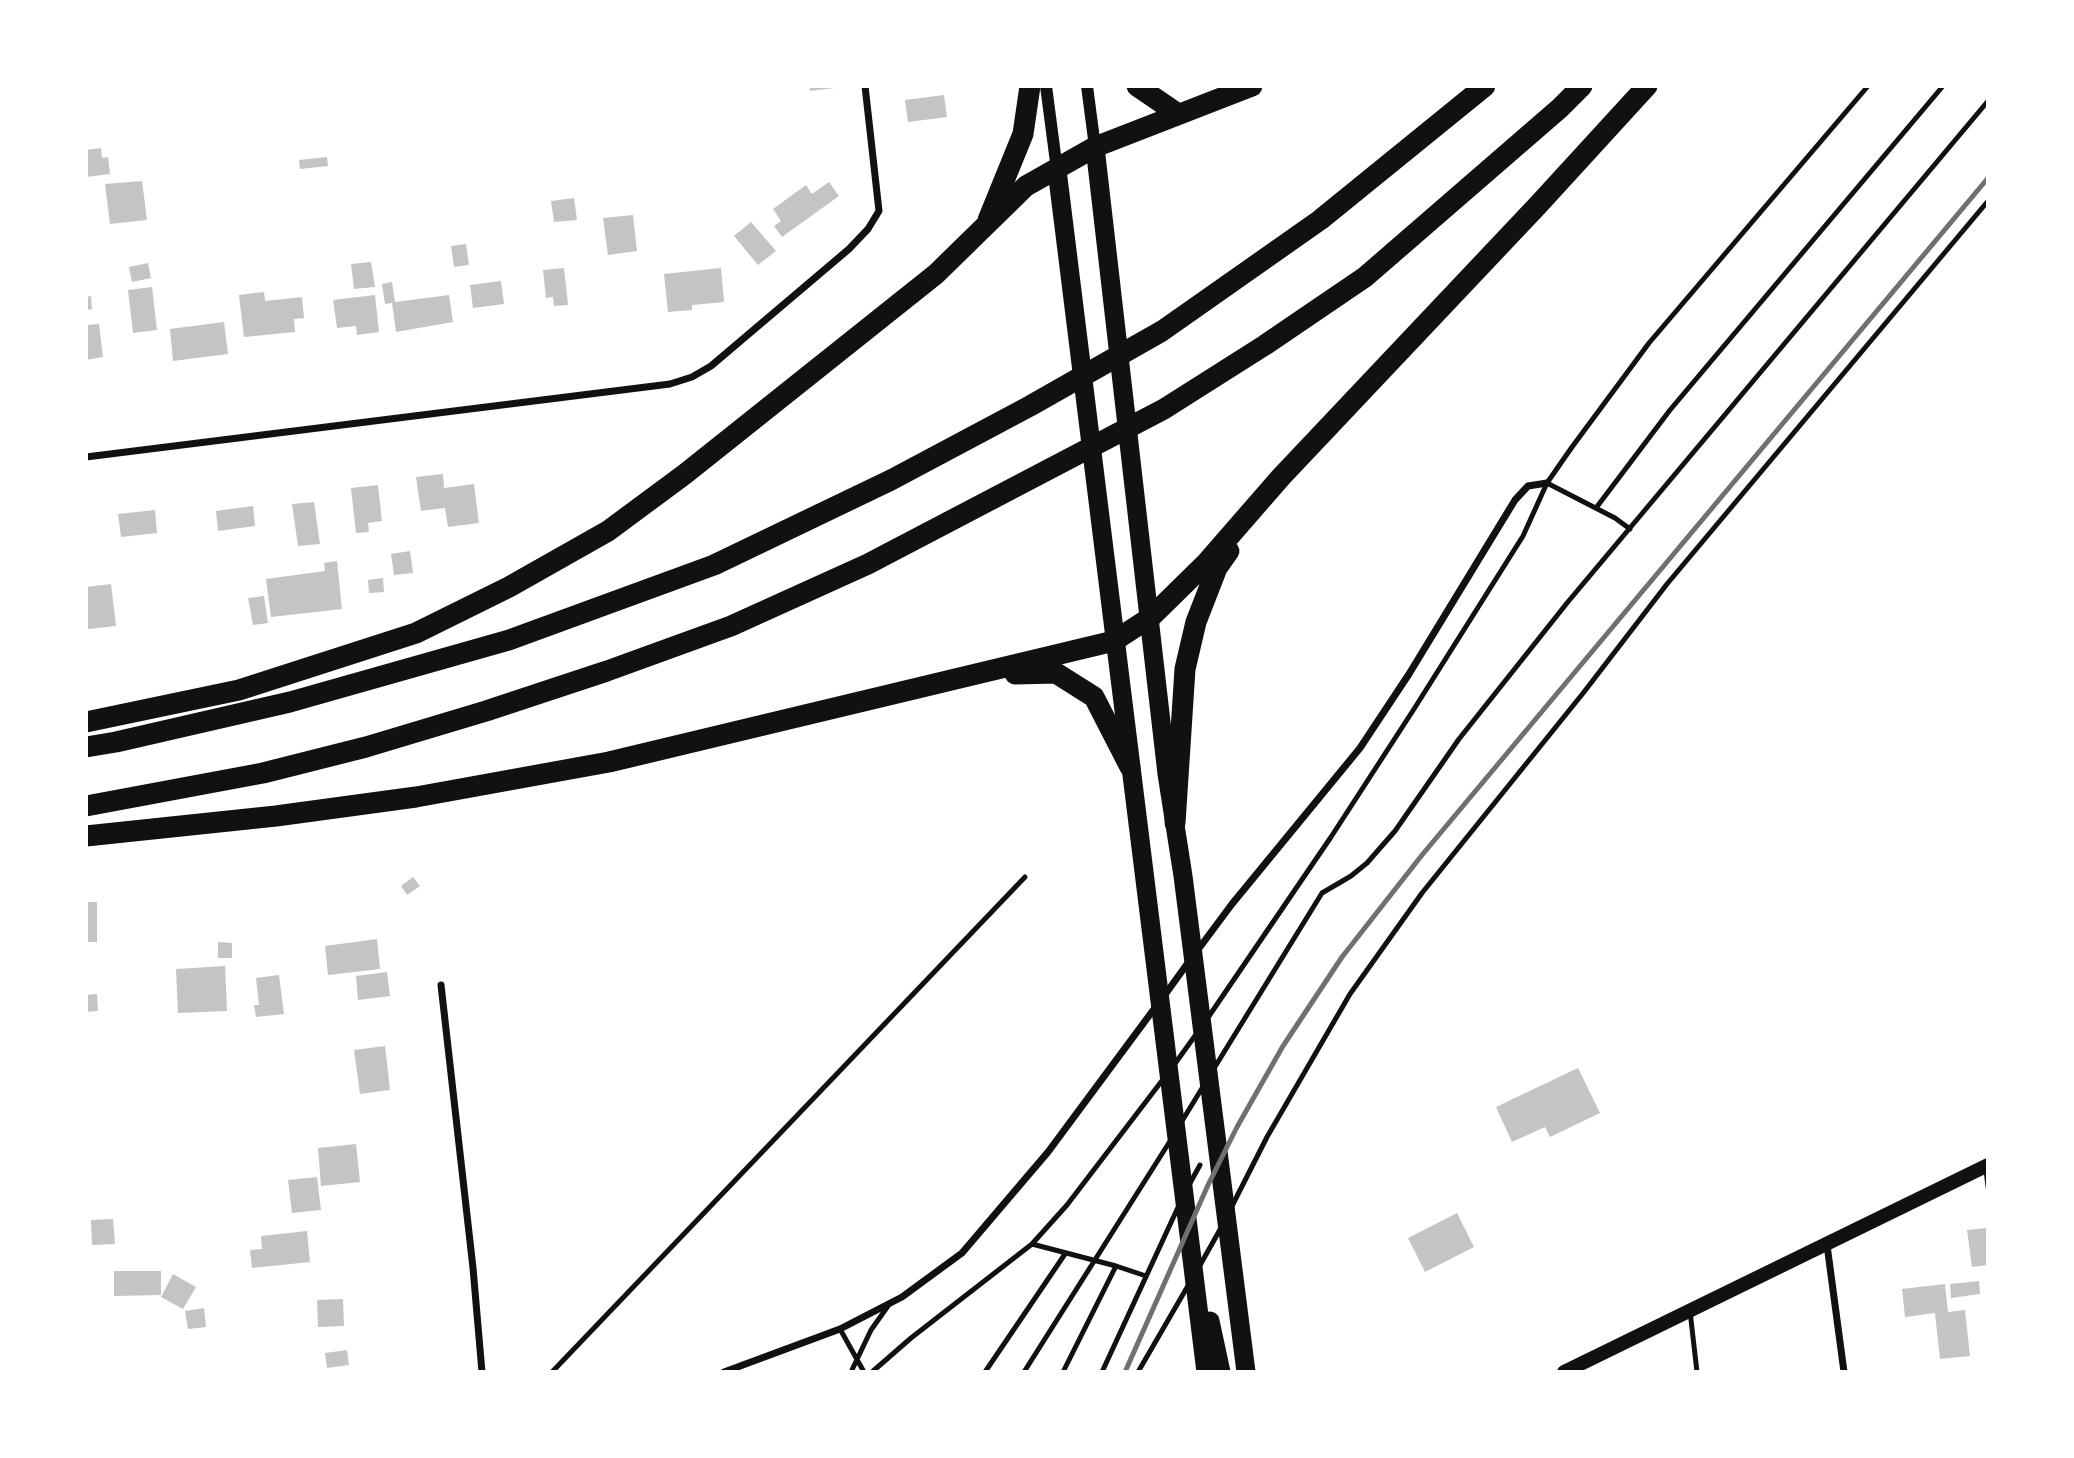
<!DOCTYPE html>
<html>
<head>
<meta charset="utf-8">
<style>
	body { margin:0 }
	#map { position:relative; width:2074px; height:1458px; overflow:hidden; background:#fff; font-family:Inter,sans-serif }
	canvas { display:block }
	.frame { position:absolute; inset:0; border:88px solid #fff; pointer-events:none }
</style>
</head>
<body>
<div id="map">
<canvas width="2074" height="1458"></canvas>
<div class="frame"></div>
</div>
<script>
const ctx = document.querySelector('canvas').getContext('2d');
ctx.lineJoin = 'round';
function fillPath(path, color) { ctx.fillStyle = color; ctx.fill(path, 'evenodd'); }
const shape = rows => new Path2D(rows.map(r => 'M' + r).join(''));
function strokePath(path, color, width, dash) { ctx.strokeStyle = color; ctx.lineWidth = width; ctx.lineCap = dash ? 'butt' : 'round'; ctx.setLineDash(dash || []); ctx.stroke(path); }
fillPath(shape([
	[809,86,834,86,835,88,810,91],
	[944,95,947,117,908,122,905,100],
	[101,148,102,158,108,157,110,174,86,177,86,150],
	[327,157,328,166,300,169,299,160],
	[142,181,147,220,110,224,105,184],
	[829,182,839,196,782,237,774,226,781,221,773,209,806,185,812,194],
	[574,198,577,220,554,222,551,201],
	[633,215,637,251,608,255,603,218],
	[751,222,776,251,758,265,734,236],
	[466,244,469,265,454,267,451,246],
	[371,262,375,287,354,289,351,264],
	[148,263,151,278,132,282,129,267],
	[564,268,568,305,554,306,553,297,546,298,543,270],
	[721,268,724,302,692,305,692,310,668,312,664,274],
	[501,281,504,304,473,308,470,285],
	[392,282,395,302,449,295,453,322,396,332,392,303,385,304,382,284],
	[152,287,157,330,133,333,128,290],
	[264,292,265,301,302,297,304,318,294,319,295,332,244,337,239,295],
	[375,295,379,332,357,335,356,326,337,328,333,300],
	[91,296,92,309,86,310,86,297],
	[224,322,228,354,173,361,170,329],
	[99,324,103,357,86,360,86,325],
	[443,474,444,488,474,484,479,523,448,527,445,508,421,511,416,477],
	[378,485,382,521,368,523,369,532,356,533,351,488],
	[314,502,320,544,298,546,292,504],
	[253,506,255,526,218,531,216,511],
	[155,510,157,533,121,537,118,514],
	[410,551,413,573,394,575,391,554],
	[337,561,342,609,271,617,266,579,325,571,324,563],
	[383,578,384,592,369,593,368,580],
	[111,584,116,626,88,629,86,587],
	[264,596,268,623,253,625,248,598],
	[413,877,420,886,407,895,401,886],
	[86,902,97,902,97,942,86,942],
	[377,939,380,969,328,975,325,946],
	[218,942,232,943,232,958,218,958],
	[225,966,227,1011,178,1013,176,969],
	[387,972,390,996,358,1000,356,976],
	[279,975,284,1014,256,1017,254,1005,259,1005,256,978],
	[97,994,98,1011,86,1012,86,995],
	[385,1046,390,1090,360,1094,354,1050],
	[1578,1068,1600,1113,1550,1137,1545,1127,1512,1142,1496,1107],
	[356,1144,360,1182,321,1186,318,1148],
	[317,1177,321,1210,292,1213,288,1180],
	[1457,1213,1474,1247,1425,1272,1408,1238],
	[113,1219,115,1244,92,1245,91,1220],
	[1986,1228,1988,1265,1972,1267,1967,1230],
	[307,1231,310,1262,252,1268,250,1250,262,1249,261,1236],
	[114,1271,161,1271,161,1295,114,1296],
	[173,1274,196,1287,183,1309,161,1297],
	[1979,1281,1980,1294,1951,1298,1950,1284],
	[1945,1284,1948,1312,1965,1310,1970,1356,1940,1359,1935,1313,1905,1317,1902,1289],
	[343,1299,344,1326,318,1327,317,1300],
	[204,1308,206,1327,188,1329,185,1311],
	[347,1350,349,1365,327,1368,325,1353]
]), '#c4c4c4');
strokePath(shape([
	[1547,483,1615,518,1630,529],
	[1596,508,1670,410,1943,86],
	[1207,1019,1331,837,1414,709,1523,536,1547,483,1572,447,1649,343,1868,86],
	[1174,1065,1197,1033],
	[1213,1070,1322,893,1351,876,1367,863,1395,831,1459,739,1567,603,1988,101],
	[1182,1121,1204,1085],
	[1986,1169,1988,1187],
	[1189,1185,1200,1165],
	[1231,1208,1267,1137,1350,994,1422,893,1584,692,1667,584,1988,201],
	[1032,1244,1116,1266,1146,1276],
	[1199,1267,1222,1226],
	[1690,1311,1697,1372],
	[840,1329,864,1372],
	[552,1372,1025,877],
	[851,1372,871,1330,888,1306],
	[872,1372,911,1338,1032,1244,1067,1205,1164,1078],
	[985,1372,1065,1254],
	[1024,1372,1172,1138],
	[1063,1372,1116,1266],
	[1102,1372,1180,1203],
	[1138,1372,1189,1284]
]), '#111', 5);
strokePath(shape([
	[86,457,670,384,692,377,711,366,849,249,868,229,879,211,865,86],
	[1197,951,1232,904,1360,748,1409,674,1515,500,1528,486,1547,483],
	[441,985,473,1268,482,1372],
	[1164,996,1190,960],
	[1827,1245,1844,1372],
	[724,1372,840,1329,902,1297,962,1253,1048,1152,1157,1005]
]), '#111', 7);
strokePath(shape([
	[1046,86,1057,170],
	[1087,86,1095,147]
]), '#111', 12);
strokePath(shape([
	[1564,1372,1988,1165]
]), '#111', 14);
strokePath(shape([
	[1095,147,1167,774,1183,876,1246,1372],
	[1057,170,1206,1372],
	[1210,1321,1221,1372]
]), '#111', 19);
strokePath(shape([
	[1137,86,1178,114],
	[988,220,1023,134,1030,86],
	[1015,674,1056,673,1094,697,1130,767],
	[86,722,239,690,416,633,509,587,608,531,685,474,936,274,1026,186,1095,147,1252,86],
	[86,747,116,742,290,702,509,640,714,565,891,480,1030,406,1162,331,1320,220,1485,86],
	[86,806,263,773,366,747,486,711,607,671,731,626,868,564,1164,409,1265,345,1365,277,1560,108,1582,86],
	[1175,823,1185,669,1196,622,1217,568,1229,551],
	[86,836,276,816,416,797,609,762,1114,641,1151,617,1207,562,1281,477,1539,204,1647,86]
]), '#111', 21);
strokePath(shape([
	[1125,1372,1208,1185,1237,1127,1283,1046,1342,957,1422,855,1988,178]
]), '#707070', 5);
</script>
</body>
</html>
